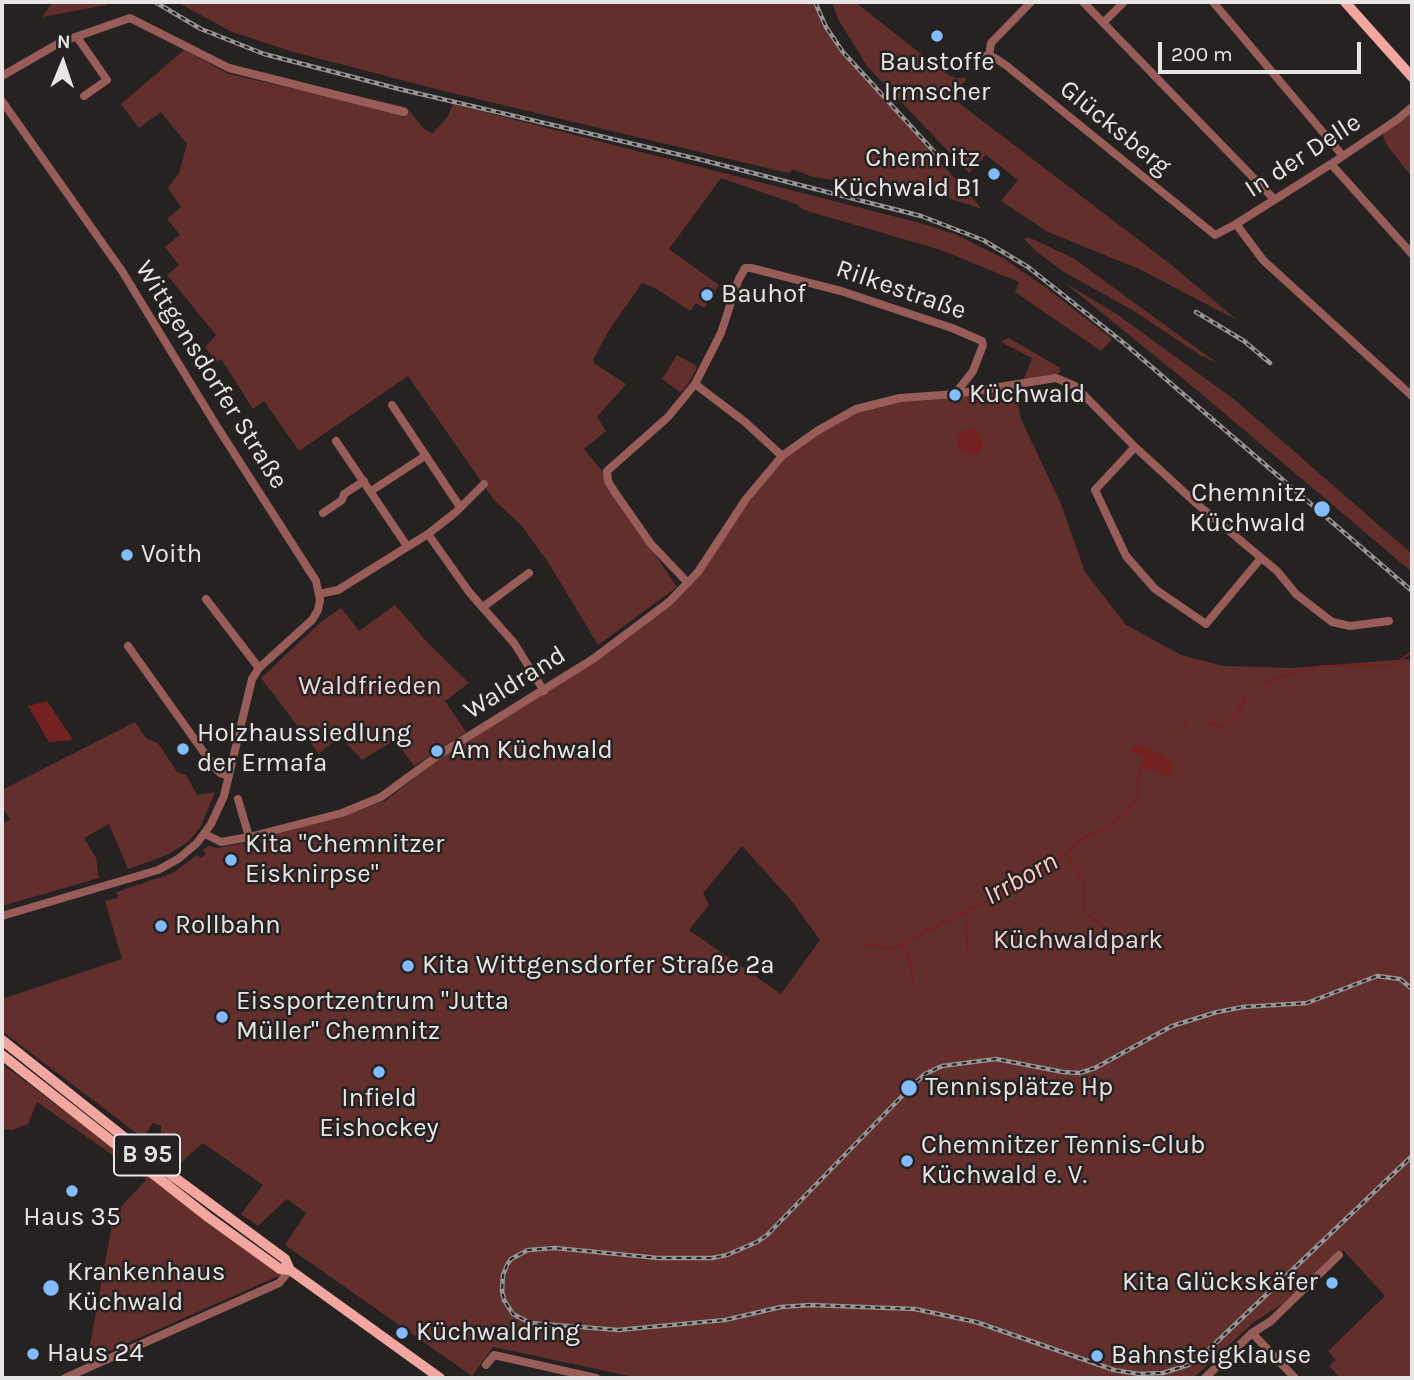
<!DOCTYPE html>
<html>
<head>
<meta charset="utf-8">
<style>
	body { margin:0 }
	#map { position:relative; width:1414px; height:1380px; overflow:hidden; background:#262222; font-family:Karla,sans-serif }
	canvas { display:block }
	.frame { position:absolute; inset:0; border:4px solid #e8e5e5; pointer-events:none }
	.north { position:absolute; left:28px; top:28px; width:70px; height:70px; -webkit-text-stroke:5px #262222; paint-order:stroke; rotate:2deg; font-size:19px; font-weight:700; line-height:28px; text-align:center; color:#e8e5e5 }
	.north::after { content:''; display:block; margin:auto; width:24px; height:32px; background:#e8e5e5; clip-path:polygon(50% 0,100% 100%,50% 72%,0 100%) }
	.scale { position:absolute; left:1158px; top:42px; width:203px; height:32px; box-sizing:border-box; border:4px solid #e8e5e5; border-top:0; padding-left:9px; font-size:21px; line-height:24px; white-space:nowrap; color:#e8e5e5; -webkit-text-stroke:5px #262222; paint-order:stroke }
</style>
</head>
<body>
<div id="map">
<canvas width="1414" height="1380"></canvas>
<div class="frame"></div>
<div class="north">N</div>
<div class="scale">200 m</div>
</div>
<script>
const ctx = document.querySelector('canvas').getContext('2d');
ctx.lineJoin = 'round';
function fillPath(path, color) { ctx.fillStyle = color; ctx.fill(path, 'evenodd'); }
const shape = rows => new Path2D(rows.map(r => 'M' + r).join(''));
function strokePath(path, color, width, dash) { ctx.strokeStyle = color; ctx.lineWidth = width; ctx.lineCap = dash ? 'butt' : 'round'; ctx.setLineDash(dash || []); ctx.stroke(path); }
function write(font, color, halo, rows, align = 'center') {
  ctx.font = font + ' Karla,sans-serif'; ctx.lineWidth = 5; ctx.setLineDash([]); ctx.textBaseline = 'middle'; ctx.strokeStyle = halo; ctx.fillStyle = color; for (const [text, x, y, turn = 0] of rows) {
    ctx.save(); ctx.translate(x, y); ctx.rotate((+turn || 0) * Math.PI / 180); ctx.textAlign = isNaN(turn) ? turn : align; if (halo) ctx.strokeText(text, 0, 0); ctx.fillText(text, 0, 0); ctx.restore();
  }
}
fillPath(shape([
	[53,2,109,2,106,5,42,17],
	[177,2,812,2,835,44,982,209,942,196,813,177,792,169,790,173,771,169,440,90,290,51,230,31],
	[832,2,855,2,944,72,955,78,965,78,967,79,951,97,1169,263,1237,320,1139,269,1048,232,1001,201,1018,180,986,155,969,173,867,66,838,19],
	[184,50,229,74,308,92,309,85,406,107,423,128,432,134,447,118,453,104,920,223,955,234,1003,258,1048,289,1112,339,1101,351,1015,292,1019,282,941,250,804,210,796,204,721,178,669,249,719,285,704,308,696,303,690,311,655,288,642,283,609,330,593,360,594,363,626,384,597,417,606,431,584,449,602,471,625,510,677,587,598,645,548,562,521,525,494,500,408,376,299,451,264,401,253,409,221,359,217,362,205,347,216,335,167,275,179,265,165,247,180,235,167,219,181,207,168,188,179,173,187,144,161,112,139,128,121,104],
	[1412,111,1412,177,1386,144,1383,134],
	[1028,237,1073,258,1217,363,1200,355,1134,311,1064,272,1037,252,1024,239],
	[1065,283,1118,315,1235,400,1412,554,1412,572,1192,386],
	[1009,338,1060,368,1060,373,1023,381,1032,358,1001,342],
	[677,355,695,365,697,368,684,390,680,392,662,379],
	[1014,385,1021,419,1061,504,1085,572,1126,625,1181,655,1223,666,1294,668,1408,659,1412,662,1412,1378,1340,1378,1329,1366,1336,1360,1328,1351,1385,1296,1344,1251,1338,1252,1290,1299,1254,1322,1193,1378,639,1378,493,1347,472,1376,285,1245,306,1213,287,1199,258,1226,241,1214,263,1185,203,1143,177,1166,161,1151,161,1126,153,1123,143,1138,2,1031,2,999,122,959,105,901,118,898,117,892,173,873,197,855,201,858,206,854,203,850,208,846,218,848,244,843,247,851,262,849,260,839,343,816,385,801,438,760,593,661,670,605,732,521,782,458,817,434,858,411,901,400],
	[742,846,791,900,820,940,781,994,689,930,709,905,703,893],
	[395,605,428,643,469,683,445,701,466,732,414,766,395,740,362,760,339,736,319,754,261,678,321,622,341,608,359,631],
	[135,722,146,738,158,743,177,772,186,775,197,795,215,792,201,826,188,842,167,855,128,869,109,824,84,838,96,858,99,878,2,906,2,824,10,820,2,806,2,790],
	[2,1064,283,1274,87,1361,114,1214,147,1179,37,1102,28,1124,12,1130,2,1129]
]), '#632f2c');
fillPath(shape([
	'957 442a13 13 0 1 1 26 0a13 13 0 1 1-26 0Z',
	[47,701,73,740,49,742,28,706],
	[1139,745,1162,755,1173,763,1171,775,1164,776,1158,770,1142,769,1140,765,1145,757,1128,749]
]), '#742121');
strokePath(shape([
	[1262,684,1301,670,1322,666,1392,665,1412,652],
	[1206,724,1211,723,1220,727,1228,722,1239,710,1246,695],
	[1181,730,1187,723],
	[1066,853,1083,882,1084,911,1110,932],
	[965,911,968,955],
	[902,945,911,964,913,987],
	[866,946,876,944,890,950,991,899,1009,887,1028,882,1035,870,1054,868,1061,857,1081,839,1109,828,1109,823,1124,815,1138,796,1137,783,1142,769]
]), '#742121', 2);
strokePath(shape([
	[1083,2,1274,199],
	[1213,2,1343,156],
	[1103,23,1124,2],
	[77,37,107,80,84,96],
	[986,56,995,58,1007,66,1215,235,1236,224,1331,164,1398,119,1412,107],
	[989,57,991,43,1031,2],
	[2,76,61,42,130,18,229,68,404,112],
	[2,101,122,271,216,425,316,581,320,600,318,610,312,620,259,668,252,679,224,796,211,824,197,843,178,859,158,870,2,916],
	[1331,164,1412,254],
	[1236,224,1263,260,1412,396],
	[695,384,745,422,782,456],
	[392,405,460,507],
	[336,441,407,546],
	[1135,447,1095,490,1126,556,1155,589,1206,624,1261,558],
	[371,491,425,456],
	[323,513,342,500,344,494,364,481],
	[428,534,469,592,514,643,544,691],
	[688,583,651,544,614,491,608,481,607,471,668,417,695,384,721,333,738,281,745,268,751,268,841,291,952,328,982,341,983,345,973,371,955,394],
	[319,594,338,590,428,534,456,512,484,484],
	[206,599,259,668],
	[483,607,529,573],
	[128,646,215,768,220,773,229,776],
	[238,799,249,837],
	[205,834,221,842,249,837,342,813,381,797,440,754,593,659,669,602,698,572,746,499,782,456,817,431,856,409,900,398,955,394,1056,378,1075,386,1135,447,1197,504,1277,571,1296,594,1332,622,1350,626,1389,621],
	[1252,1333,1295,1378],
	[486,1365,494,1355,596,1378],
	[65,1378,279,1283,290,1270],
	[1205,1378,1252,1333,1271,1321,1339,1255]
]), '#985d58', 8);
strokePath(shape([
	[1345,2,1412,77],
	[2,1040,174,1177,285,1259,290,1270,440,1378],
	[2,1055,208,1217,280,1269,290,1270]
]), '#f1a69f', 10);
const rail = shape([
	[155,2,201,29,264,54,399,89,702,160,921,216,983,240,1028,267,1125,344,1412,591],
	[815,2,826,27,843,52,939,157],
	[1196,312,1244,341,1270,363],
	[1412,989,1400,979,1377,976,1307,1003,1243,1007,1217,1012,1172,1026,1095,1068,1080,1073,1063,1072,996,1059,942,1066,925,1074,909,1089,767,1235,757,1242,727,1255,712,1258,658,1258,555,1248,528,1250,511,1259,507,1265,503,1275,502,1291,504,1300,513,1314,530,1323,618,1330,725,1320,781,1307,810,1305,915,1309,976,1322,1114,1370,1139,1374,1163,1373,1188,1365,1203,1355,1412,1156]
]);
strokePath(rail, '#979494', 4.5);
strokePath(rail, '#262222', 2, [5]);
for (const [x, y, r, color] of [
	[937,36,7,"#83bcfb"],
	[994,174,7,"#83bcfb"],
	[707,295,7,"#83bcfb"],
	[955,395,7,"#83bcfb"],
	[1322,509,9,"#83bcfb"],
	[127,555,7,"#83bcfb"],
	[183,749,7,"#83bcfb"],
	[437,751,7,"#83bcfb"],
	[231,860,7,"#83bcfb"],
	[161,926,7,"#83bcfb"],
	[408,966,7,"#83bcfb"],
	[222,1017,7,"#83bcfb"],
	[379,1072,7,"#83bcfb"],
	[909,1088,9,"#83bcfb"],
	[907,1161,7,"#83bcfb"],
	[72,1191,7,"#83bcfb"],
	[1332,1283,7,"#83bcfb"],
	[51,1288,9,"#83bcfb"],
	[402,1333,7,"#83bcfb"],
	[33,1354,7,"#83bcfb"],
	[1097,1356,7,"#83bcfb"]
]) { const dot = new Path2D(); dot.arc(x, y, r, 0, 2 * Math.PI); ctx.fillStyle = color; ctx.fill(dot); strokePath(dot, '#262222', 2.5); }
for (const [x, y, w] of [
	[147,1155,66]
]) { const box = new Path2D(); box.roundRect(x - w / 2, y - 20.5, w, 41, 5); ctx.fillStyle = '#262222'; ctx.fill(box); strokePath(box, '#e8e5e5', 2); }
write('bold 24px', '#e8e5e5', null, [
	["B 95",147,1155]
]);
write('26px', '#e8e5e5', '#262222', [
	["Baustoffe",937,63,"center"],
	["Irmscher",937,93,"center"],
	["Chemnitz",980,159,"right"],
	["Küchwald B1",980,189,"right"],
	["Bauhof",721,295],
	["Küchwald",969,395],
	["Chemnitz",1306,494,"right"],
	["Küchwald",1306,524,"right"],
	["Voith",141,555],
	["Holzhaussiedlung",197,734],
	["der Ermafa",197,764],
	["Am Küchwald",451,751],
	["Kita \"Chemnitzer",245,845],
	["Eisknirpse\"",245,875],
	["Rollbahn",175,926],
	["Kita Wittgensdorfer Straße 2a",422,966],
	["Eissportzentrum \"Jutta",236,1002],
	["Müller\" Chemnitz",236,1032],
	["Tennisplätze Hp",925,1088],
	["Infield",379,1099,"center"],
	["Eishockey",379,1129,"center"],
	["Chemnitzer Tennis-Club",921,1146],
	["Küchwald e. V.",921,1176],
	["Haus 35",72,1218,"center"],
	["Krankenhaus",67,1273],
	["Küchwald",67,1303],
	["Kita Glückskäfer",1318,1283,"right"],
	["Küchwaldring",416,1333],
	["Haus 24",47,1354],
	["Bahnsteigklause",1111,1356]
], 'left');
write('26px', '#e8e5e5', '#262222', [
	["Glücksberg",1115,128,39],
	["In der Delle",1303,156,-33],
	["Rilkestraße",901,290,19],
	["Wittgensdorfer Straße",211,375,58],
	["Waldrand",515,683,-32]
]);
write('26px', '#eed4d2', '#262222', [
	["Waldfrieden",370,687],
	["Küchwaldpark",1078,941]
]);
write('italic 28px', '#fdcac5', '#262222', [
	["Irrborn",1021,879,-29]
]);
</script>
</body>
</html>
